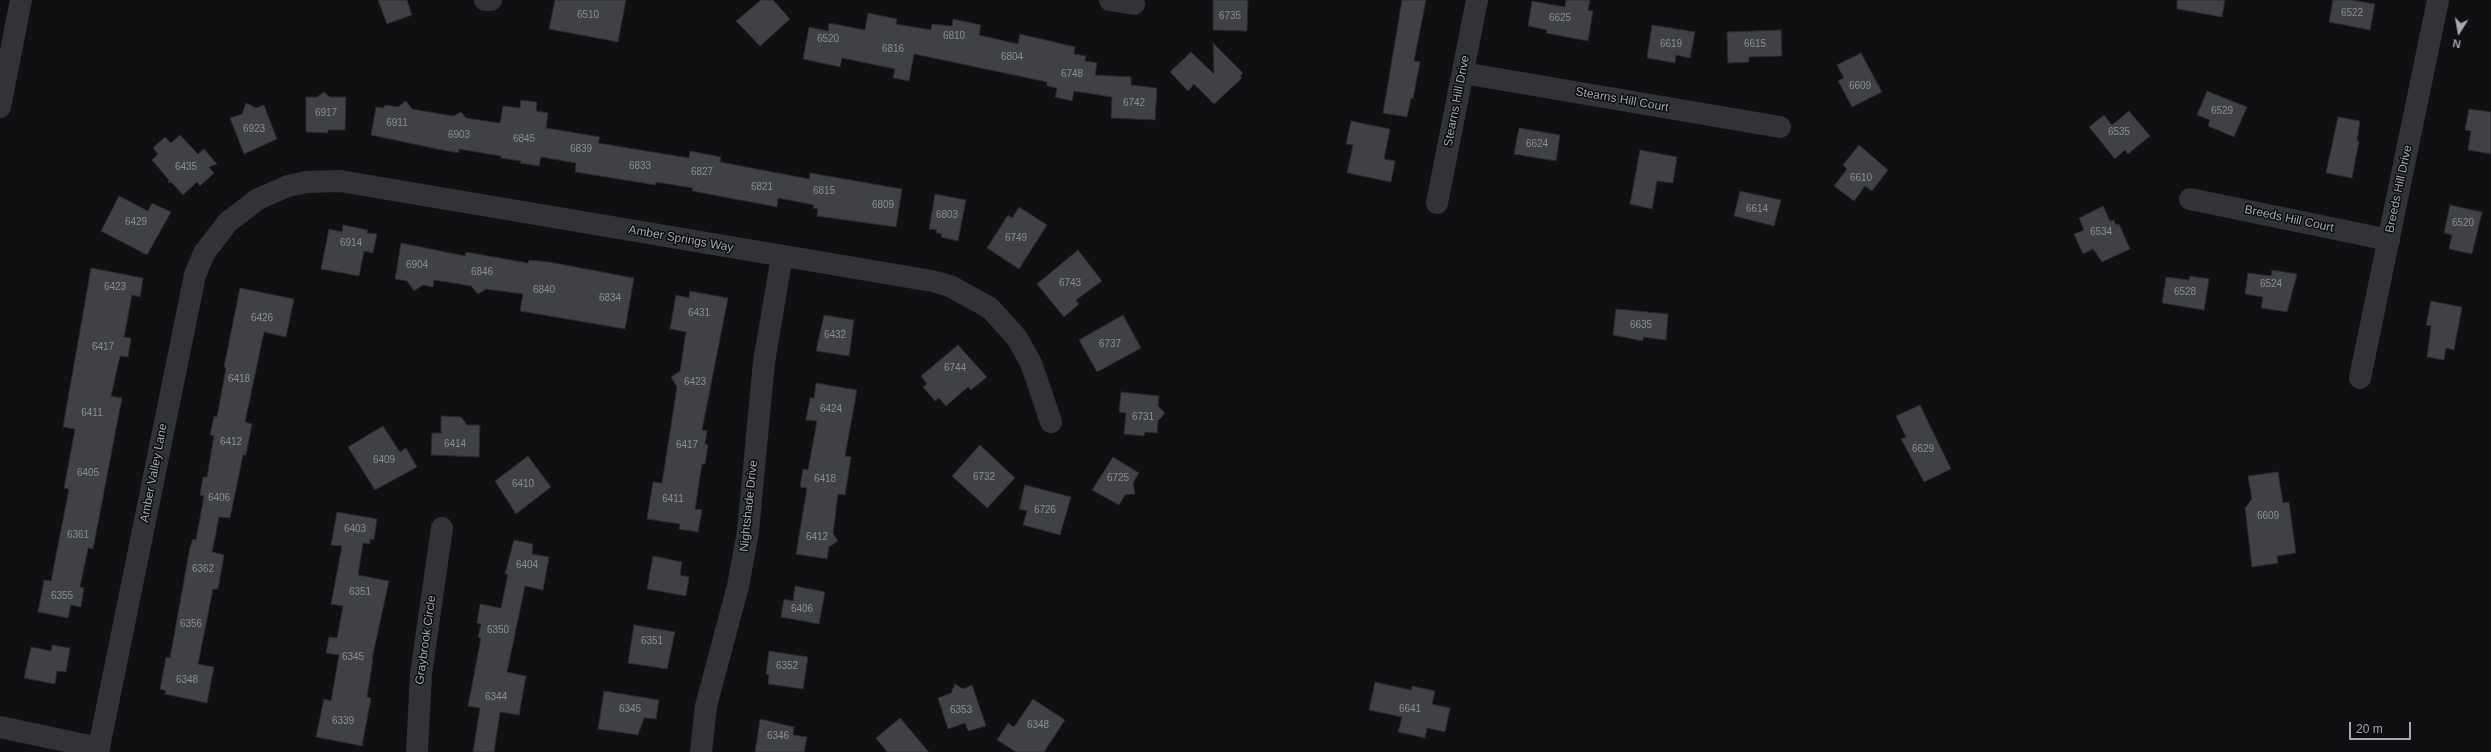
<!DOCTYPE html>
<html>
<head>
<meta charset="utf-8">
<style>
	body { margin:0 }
	#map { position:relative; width:2491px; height:752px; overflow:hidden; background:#101012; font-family:Helvetica,sans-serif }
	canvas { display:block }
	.north { position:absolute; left:2439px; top:12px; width:40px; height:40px; -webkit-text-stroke:3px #0b0c0d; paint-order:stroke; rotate:191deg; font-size:11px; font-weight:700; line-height:16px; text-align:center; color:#a3a9b1 }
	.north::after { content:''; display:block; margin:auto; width:14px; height:18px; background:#a3a9b1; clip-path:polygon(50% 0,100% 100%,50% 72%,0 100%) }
	.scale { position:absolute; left:2349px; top:722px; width:62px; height:18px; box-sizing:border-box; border:2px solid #a3a9b1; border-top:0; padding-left:5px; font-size:12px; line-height:14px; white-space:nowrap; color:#a3a9b1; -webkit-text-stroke:3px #0b0c0d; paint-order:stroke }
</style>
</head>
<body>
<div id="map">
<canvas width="2491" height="752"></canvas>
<div class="north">N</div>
<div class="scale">20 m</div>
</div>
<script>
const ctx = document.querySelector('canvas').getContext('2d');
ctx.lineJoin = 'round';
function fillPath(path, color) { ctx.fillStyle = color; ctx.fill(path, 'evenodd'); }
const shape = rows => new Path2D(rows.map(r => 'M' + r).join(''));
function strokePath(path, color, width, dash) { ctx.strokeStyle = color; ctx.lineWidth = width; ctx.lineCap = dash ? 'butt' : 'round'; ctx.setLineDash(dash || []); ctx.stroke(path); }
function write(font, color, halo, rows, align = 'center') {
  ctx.font = font + ' Helvetica,sans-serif'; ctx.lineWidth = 3; ctx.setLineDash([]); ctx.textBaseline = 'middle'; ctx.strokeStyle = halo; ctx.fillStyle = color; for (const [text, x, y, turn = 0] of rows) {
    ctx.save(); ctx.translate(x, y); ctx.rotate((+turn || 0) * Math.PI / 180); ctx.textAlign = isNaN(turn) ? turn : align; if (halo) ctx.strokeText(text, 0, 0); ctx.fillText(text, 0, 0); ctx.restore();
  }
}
const building = shape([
	[378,0,407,0,412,15,387,24,378,0],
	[555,0,626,0,618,42,549,29,555,0],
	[761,0,773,0,790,19,760,46,736,21,761,0],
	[1213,0,1248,0,1247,31,1213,30,1213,0],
	[1402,0,1426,0,1414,61,1420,62,1413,99,1411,98,1407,117,1383,113,1402,0],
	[1566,0,1590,0,1588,10,1593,11,1588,41,1546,33,1547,30,1528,26,1532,1,1565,7,1566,0],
	[2177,0,2225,0,2222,17,2177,9,2177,0],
	[2333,0,2352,0,2375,4,2370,30,2329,22,2333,0],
	[868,13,897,19,896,24,931,30,932,24,952,26,953,19,981,25,979,35,1018,44,1020,34,1075,47,1074,54,1086,56,1085,61,1097,63,1095,75,1131,77,1131,85,1157,88,1155,120,1111,118,1112,97,1074,91,1072,101,1055,97,1057,88,1047,86,1047,82,914,54,909,81,893,78,895,69,842,58,840,67,803,59,809,27,828,31,829,23,865,30,868,13],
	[1652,25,1695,32,1690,58,1676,55,1675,63,1647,58,1652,25],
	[1781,30,1782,56,1749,57,1749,62,1728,63,1727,32,1781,30],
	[1213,43,1243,73,1240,76,1242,78,1214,104,1194,84,1188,91,1170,72,1191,52,1214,74,1213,43],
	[1861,53,1882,92,1852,107,1838,81,1844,78,1837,65,1861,53],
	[2207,91,2247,107,2234,137,2208,126,2210,120,2197,115,2207,91],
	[324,92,330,97,346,97,345,130,328,130,328,133,306,132,306,97,317,97,324,92],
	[521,100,537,102,536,111,548,113,546,128,600,137,598,143,689,158,690,151,721,157,720,162,809,179,810,173,902,189,896,227,817,216,818,209,813,208,814,205,778,198,777,207,692,191,693,188,656,182,656,185,575,172,576,163,541,157,539,166,520,163,521,161,501,158,501,156,459,149,459,153,437,149,371,135,376,107,384,108,385,105,398,107,406,101,412,109,453,116,461,112,466,118,500,123,503,106,520,108,521,100],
	[246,103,256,108,264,105,277,139,244,154,230,118,242,114,246,103],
	[2469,109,2491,112,2491,154,2468,150,2471,131,2465,130,2469,109],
	[2129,111,2150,136,2128,154,2125,150,2115,159,2089,127,2104,115,2112,125,2129,111],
	[2338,117,2360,121,2357,141,2359,141,2352,178,2326,173,2338,117],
	[1351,121,1390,129,1384,159,1395,161,1391,182,1347,173,1353,145,1346,144,1351,121],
	[1519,128,1560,135,1556,161,1514,154,1519,128],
	[180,135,198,154,204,149,217,164,209,167,214,173,200,186,197,182,183,195,171,182,168,183,169,180,152,160,158,154,153,148,165,137,171,143,180,135],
	[1859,145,1888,170,1872,191,1865,186,1854,201,1834,186,1847,169,1843,165,1859,145],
	[1640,150,1677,157,1673,183,1657,181,1652,209,1630,204,1640,150],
	[1740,191,1781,200,1774,226,1734,216,1740,191],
	[935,194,966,200,958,241,941,237,942,234,936,233,937,230,929,229,935,194],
	[119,196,148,211,152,203,171,212,147,255,101,231,119,196],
	[2450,205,2482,212,2472,254,2449,249,2452,235,2444,233,2450,205],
	[2103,206,2110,221,2114,220,2116,225,2119,224,2130,249,2102,262,2093,249,2083,254,2074,234,2084,230,2079,218,2103,206],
	[1019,207,1047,225,1019,269,987,248,1008,215,1012,218,1019,207],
	[343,225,368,230,367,233,377,234,373,253,364,251,359,276,321,269,329,229,342,232,343,225],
	[401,243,465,256,466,252,528,263,529,260,549,262,634,278,625,329,520,311,523,294,486,289,478,294,471,286,434,280,433,287,423,285,414,291,407,281,395,279,401,243],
	[1078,250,1102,281,1076,300,1079,304,1064,317,1037,284,1078,250],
	[91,268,143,278,140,297,132,295,124,337,131,338,128,357,120,356,111,396,122,398,93,549,88,548,80,587,84,588,81,607,71,605,68,618,38,612,44,580,51,581,69,489,64,488,75,429,63,427,91,268],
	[2272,270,2297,274,2287,312,2261,308,2263,297,2245,294,2248,273,2271,276,2272,270],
	[2190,276,2209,279,2204,310,2162,303,2166,277,2189,280,2190,276],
	[240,288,294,299,286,337,264,332,245,422,252,424,246,455,243,455,230,518,219,517,212,552,224,555,218,589,213,589,198,664,214,667,207,703,165,694,166,691,160,689,166,657,170,658,190,547,193,539,196,540,204,496,200,495,203,477,207,477,214,436,210,435,214,416,217,417,226,368,224,367,240,288],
	[690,291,728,298,702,430,707,431,705,444,708,445,705,464,702,464,695,509,702,510,698,532,679,529,680,524,647,519,653,482,662,483,677,387,671,377,680,371,686,332,670,329,676,295,689,298,690,291],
	[2431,301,2462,307,2454,350,2446,348,2444,360,2427,357,2431,326,2426,325,2431,301],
	[1616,309,1668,314,1666,340,1643,337,1643,341,1613,335,1616,309],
	[824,315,854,320,849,356,816,351,824,315],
	[1123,315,1141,348,1097,372,1079,340,1123,315],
	[958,345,987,377,971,390,968,387,946,406,939,398,935,401,923,387,927,384,921,376,958,345],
	[816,383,857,390,845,456,851,457,845,495,838,494,833,533,838,541,829,547,827,559,796,554,807,488,800,487,803,469,808,470,817,421,806,420,810,398,814,398,816,383],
	[1121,392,1159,396,1158,406,1165,413,1158,421,1157,433,1145,432,1144,436,1124,434,1126,413,1119,412,1121,392],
	[1920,405,1951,469,1924,482,1901,439,1906,437,1896,416,1920,405],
	[441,416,461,417,467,425,480,425,479,457,431,455,432,433,441,433,441,416],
	[383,426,400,452,406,448,417,467,375,490,348,447,383,426],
	[980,445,1015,478,987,508,952,476,980,445],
	[528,456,551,487,516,514,495,481,528,456],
	[1113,457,1139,473,1133,483,1135,494,1125,495,1119,505,1092,490,1113,457],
	[2278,472,2283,503,2289,502,2296,553,2277,556,2278,563,2252,567,2245,508,2252,499,2248,476,2278,472],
	[1025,485,1071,497,1060,535,1023,525,1027,511,1019,509,1025,485],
	[337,512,377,519,374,540,370,539,370,544,363,543,358,575,389,581,372,659,373,659,367,697,371,698,362,746,316,737,324,699,331,701,339,655,326,653,329,637,337,638,343,606,331,604,342,546,331,545,337,512],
	[514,540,533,544,532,554,549,557,543,590,525,586,507,672,526,676,519,715,500,712,494,752,473,752,480,708,468,706,481,638,478,637,481,624,477,623,480,604,501,608,508,574,505,574,514,540],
	[653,556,682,562,680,575,689,577,686,596,647,589,653,556],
	[795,586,825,592,819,624,781,617,784,599,793,601,795,586],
	[634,625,675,632,667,669,628,663,634,625],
	[52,645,70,648,66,672,57,671,55,684,24,678,31,647,51,651,52,645],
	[769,651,808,657,803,689,768,684,769,675,766,674,769,651],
	[1375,682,1411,690,1412,686,1435,691,1432,704,1450,708,1445,732,1427,728,1425,738,1398,732,1402,717,1369,710,1375,682],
	[955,684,963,689,972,685,986,726,968,731,965,723,948,729,938,698,951,693,955,684],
	[604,691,659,700,656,719,644,718,638,735,598,729,604,691],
	[1033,699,1065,720,1044,752,1016,752,997,740,1008,723,1014,727,1033,699],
	[900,718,929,752,887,752,876,738,900,718],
	[760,719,794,727,793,735,807,737,804,752,755,752,760,719]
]);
fillPath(building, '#3f4145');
strokePath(building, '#2b2b2d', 1);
strokePath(shape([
	[485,0,491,0],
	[1110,0,1134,4],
	[1463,73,1780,127],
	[0,107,21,0],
	[2190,199,2389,240],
	[1437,203,1477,0],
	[2360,378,2438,0],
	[0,727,99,748],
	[98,752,195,275,204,253,228,222,258,199,288,186,307,182,340,181,932,281,950,286,990,308,1017,338,1031,363,1051,422],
	[417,752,421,674,442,528],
	[701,752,706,706,738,586,748,532,764,362,782,256]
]), '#323336', 22);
write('10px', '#8a8f96', null, [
	["6522",2352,13],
	["6510",588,15],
	["6735",1230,16],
	["6625",1560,18],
	["6810",954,36],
	["6520",828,39],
	["6619",1671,44],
	["6615",1755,44],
	["6816",893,49],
	["6804",1012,57],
	["6748",1072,74],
	["6609",1860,86],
	["6742",1134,103],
	["6529",2222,111],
	["6917",326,113],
	["6911",397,123],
	["6923",254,129],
	["6535",2119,132],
	["6903",459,135],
	["6845",524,139],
	["6624",1537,144],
	["6839",581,149],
	["6833",640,166],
	["6435",186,167],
	["6827",702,172],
	["6610",1861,178],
	["6821",762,187],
	["6815",824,191],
	["6809",883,205],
	["6614",1757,209],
	["6803",947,215],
	["6429",136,222],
	["6520",2463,223],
	["6534",2101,232],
	["6749",1016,238],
	["6914",351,243],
	["6904",417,265],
	["6846",482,272],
	["6743",1070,283],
	["6524",2271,284],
	["6423",115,287],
	["6840",544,290],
	["6528",2185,292],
	["6834",610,298],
	["6431",699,313],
	["6426",262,318],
	["6635",1641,325],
	["6432",835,335],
	["6737",1110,344],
	["6417",103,347],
	["6744",955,368],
	["6418",239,379],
	["6423",695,382],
	["6424",831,409],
	["6411",92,413],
	["6731",1143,417],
	["6412",231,442],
	["6414",455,444],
	["6417",687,445],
	["6629",1923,449],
	["6409",384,460],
	["6405",88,473],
	["6732",984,477],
	["6725",1118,478],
	["6418",825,479],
	["6410",523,484],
	["6406",219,498],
	["6411",673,499],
	["6726",1045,510],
	["6609",2268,516],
	["6403",355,529],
	["6361",78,535],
	["6412",817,537],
	["6404",527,565],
	["6362",203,569],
	["6351",360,592],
	["6355",62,596],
	["6406",802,609],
	["6356",191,624],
	["6350",498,630],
	["6351",652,641],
	["6345",353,657],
	["6352",787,666],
	["6348",187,680],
	["6344",496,697],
	["6345",630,709],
	["6641",1410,709],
	["6353",961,710],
	["6339",343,721],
	["6348",1038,725],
	["6346",778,736]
]);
write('12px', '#a3a9b1', '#0b0c0d', [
	["Stearns Hill Court",1622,100,10],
	["Stearns Hill Drive",1457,101,-79],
	["Breeds Hill Drive",2399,189,-78],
	["Breeds Hill Court",2289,219,12],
	["Amber Springs Way",681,239,10],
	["Amber Valley Lane",154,473,-79],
	["Nightshade Drive",749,506,-84],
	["Graybrook Circle",426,640,-82]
]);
</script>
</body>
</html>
